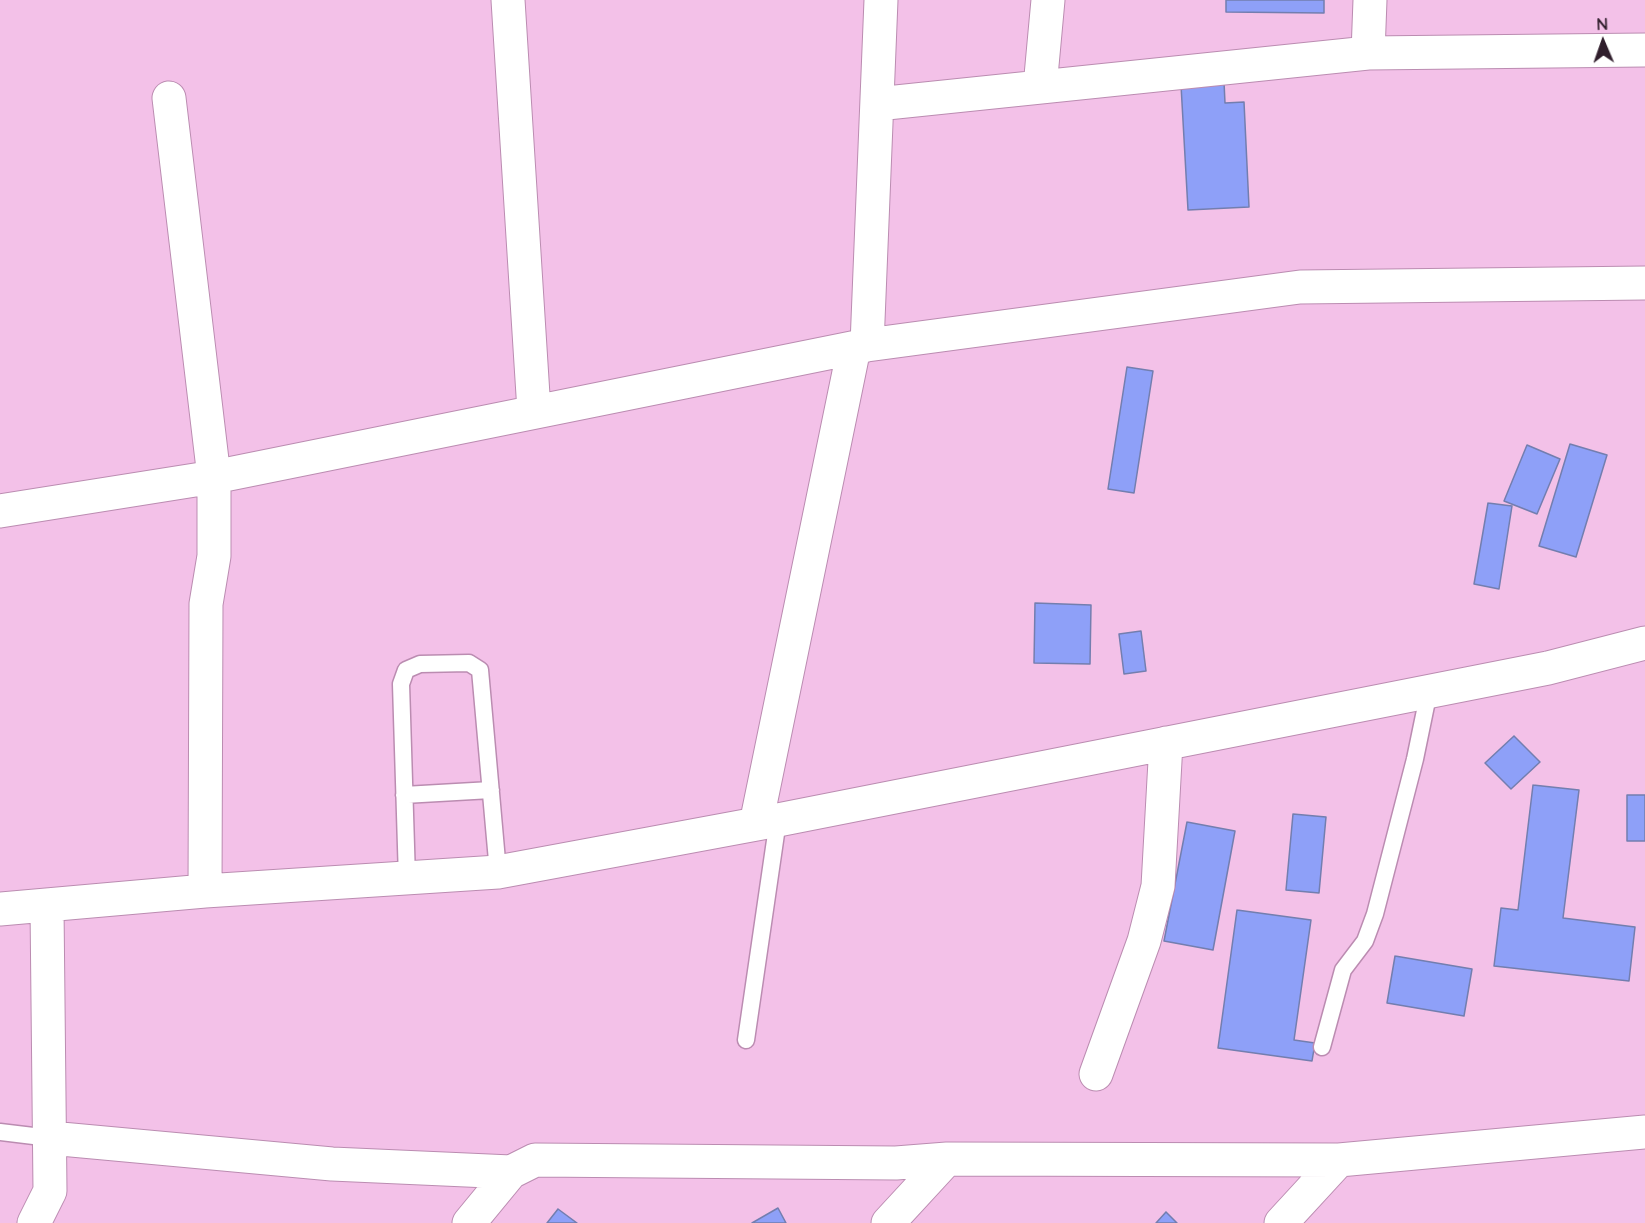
<!DOCTYPE html>
<html>
<head>
<meta charset="utf-8">
<style>
	body { margin:0 }
	#map { position:relative; width:1645px; height:1223px; overflow:hidden; background:#f3c1e8; font-family:Quicksand,sans-serif }
	canvas { display:block }
	.north { position:absolute; left:1573px; top:12px; width:60px; height:60px; -webkit-text-stroke:4px #f3c1e8; paint-order:stroke; rotate:358deg; font-size:16px; font-weight:700; line-height:24px; text-align:center; color:#301e2c }
	.north::after { content:''; display:block; margin:auto; width:21px; height:27px; background:#301e2c; clip-path:polygon(50% 0,100% 100%,50% 72%,0 100%) }
</style>
</head>
<body>
<div id="map">
<canvas width="1645" height="1223"></canvas>
<div class="north">N</div>
</div>
<script>
const ctx = document.querySelector('canvas').getContext('2d');
ctx.lineJoin = 'round';
function fillPath(path, color) { ctx.fillStyle = color; ctx.fill(path, 'evenodd'); }
const shape = rows => new Path2D(rows.map(r => 'M' + r).join(''));
function strokePath(path, color, width, dash) { ctx.strokeStyle = color; ctx.lineWidth = width; ctx.lineCap = dash ? 'butt' : 'round'; ctx.setLineDash(dash || []); ctx.stroke(path); }
const building = shape([
	[1226,0,1324,0,1324,13,1226,12,1226,0],
	[1224,82,1225,103,1244,102,1249,207,1188,210,1181,85,1224,82],
	[1127,367,1153,371,1134,493,1108,489,1127,367],
	[1570,444,1607,455,1576,557,1539,546,1570,444],
	[1527,445,1560,459,1537,514,1504,501,1527,445],
	[1488,503,1512,506,1499,589,1474,584,1488,503],
	[1035,603,1091,605,1090,664,1034,663,1035,603],
	[1141,631,1146,671,1124,674,1119,634,1141,631],
	[1514,736,1540,762,1511,789,1485,763,1514,736],
	[1533,785,1579,790,1563,918,1635,927,1629,981,1494,966,1501,908,1518,910,1533,785],
	[1627,795,1645,795,1645,841,1627,841,1627,795],
	[1293,814,1326,817,1319,893,1286,890,1293,814],
	[1187,822,1235,831,1213,950,1164,941,1187,822],
	[1237,910,1311,920,1294,1040,1315,1043,1312,1061,1218,1048,1237,910],
	[1395,956,1472,969,1464,1016,1387,1003,1395,956],
	[778,1208,786,1223,752,1223,778,1208],
	[558,1209,577,1223,547,1223,558,1209],
	[1166,1212,1177,1223,1156,1223,1166,1212]
]);
fillPath(building, '#8ea0f8');
strokePath(building, '#737eaf', 1.5);
const lane = shape([
	[404,795,491,790],
	[407,879,401,684,406,670,420,664,469,663,480,670,498,872],
	[746,1040,778,820],
	[1322,1047,1343,970,1365,941,1375,914,1415,759,1429,691],
	[0,1132,50,1138]
]);
const street = shape([
	[508,0,534,411],
	[1368,53,1370,0],
	[1040,87,1048,0],
	[169,98,214,477,214,556,206,604,205,891],
	[877,104,1368,53,1645,50],
	[867,345,881,0],
	[0,511,214,477,867,345,1300,287,1645,283],
	[756,824,854,348],
	[0,909,205,891,498,872,778,820,1548,668,1645,643],
	[1096,1074,1144,941,1158,886,1166,743],
	[50,1138,332,1164,511,1172],
	[34,1223,50,1191,47,907],
	[469,1223,511,1172,535,1160,896,1163,947,1159,1339,1160,1645,1132],
	[888,1223,947,1159],
	[1281,1223,1339,1160]
]);
strokePath(lane, '#bb8cb1', 19);
strokePath(street, '#bb8cb1', 35);
strokePath(lane, '#fff', 16);
strokePath(street, '#fff', 33);
</script>
</body>
</html>
